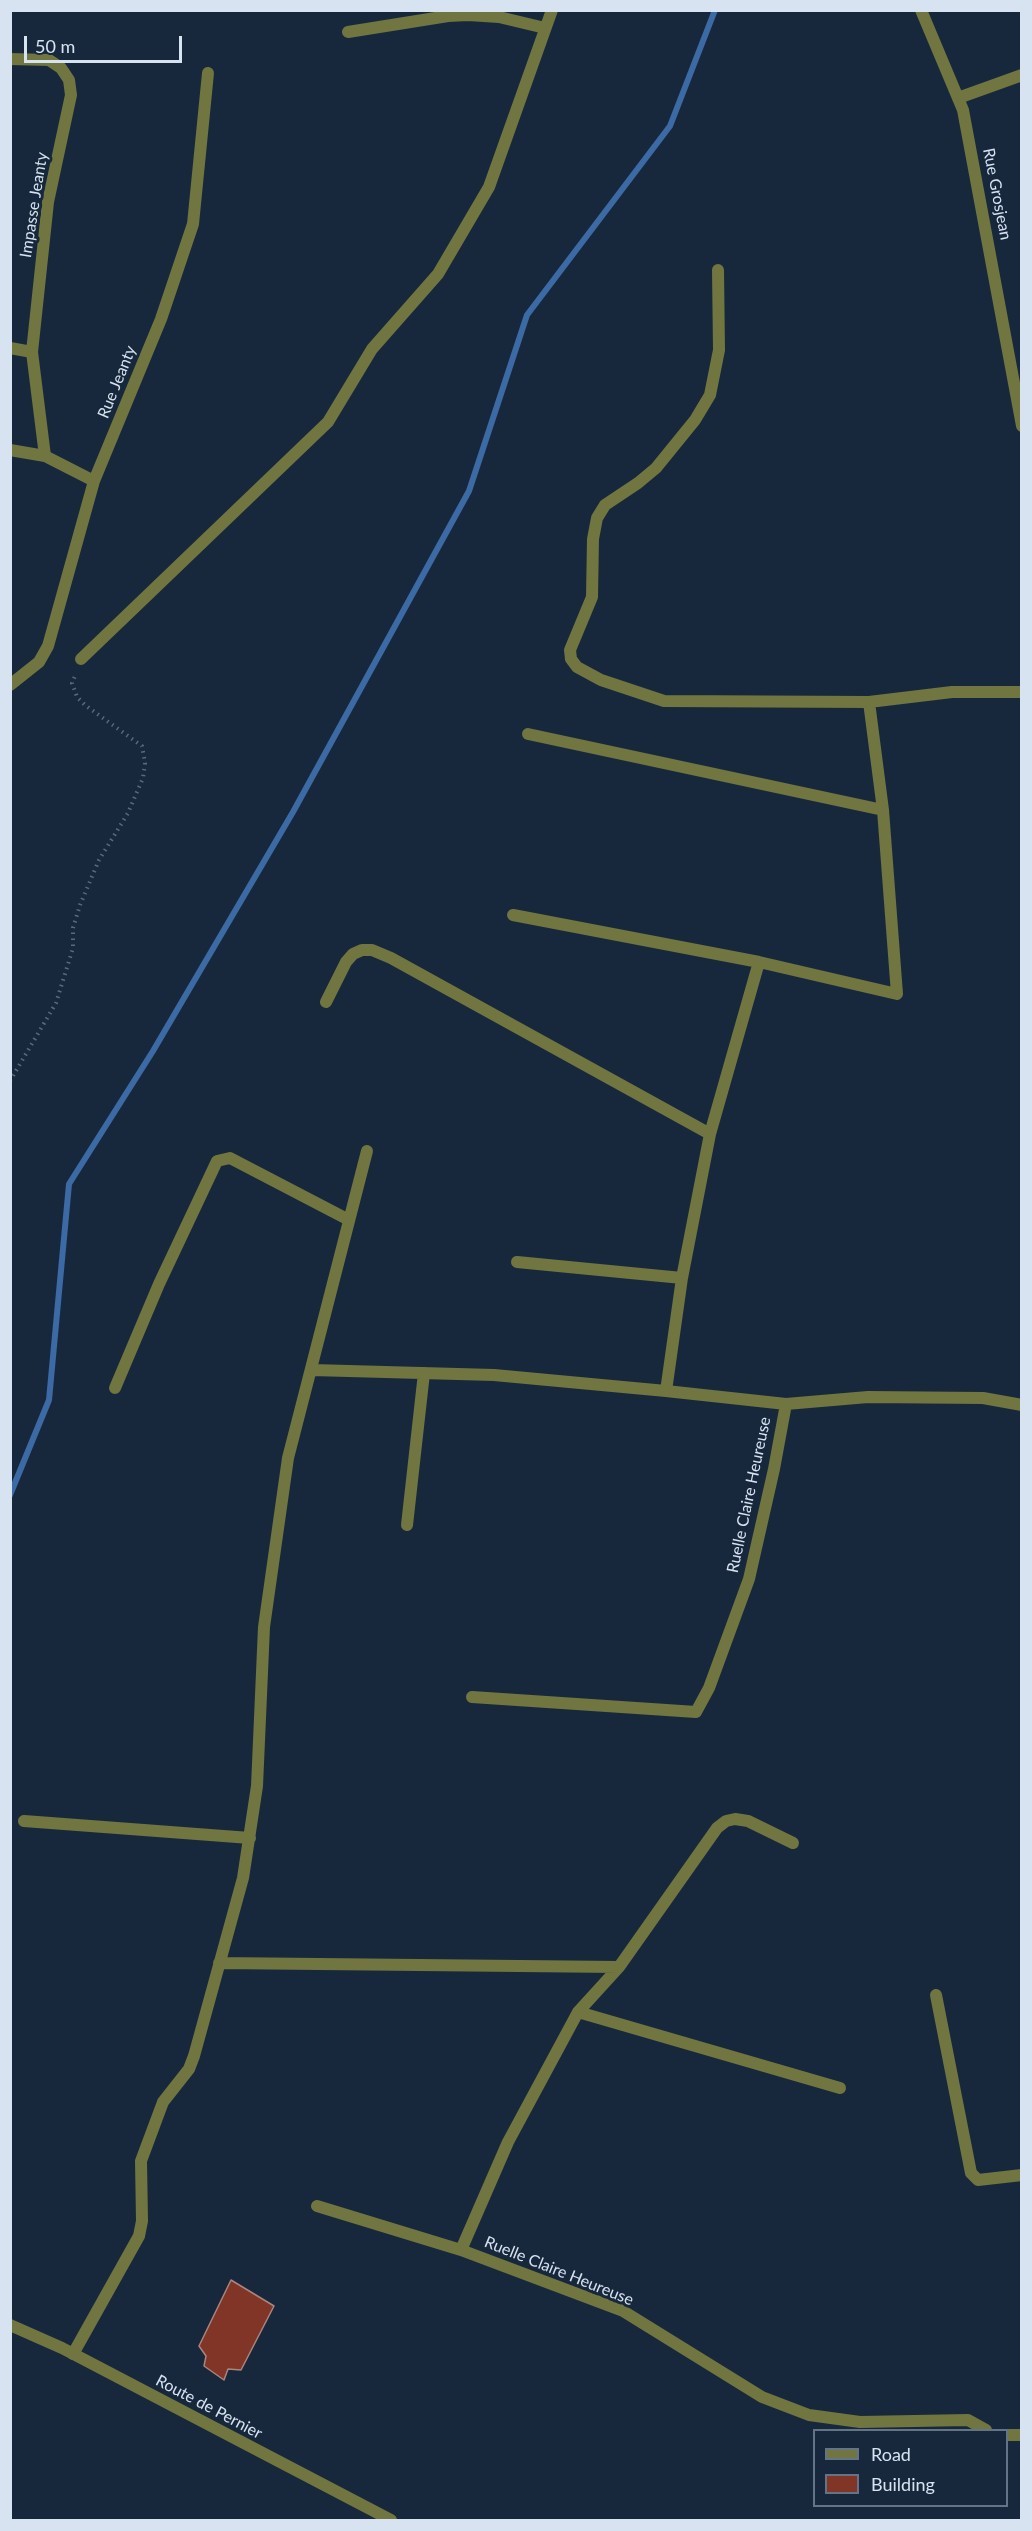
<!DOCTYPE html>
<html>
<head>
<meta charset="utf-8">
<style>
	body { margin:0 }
	#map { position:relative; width:1032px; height:2531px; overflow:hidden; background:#17283d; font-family:Lato,sans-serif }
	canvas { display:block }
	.frame { position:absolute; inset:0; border:12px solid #d8e3f1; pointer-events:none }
	.legend { position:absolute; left:813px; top:2429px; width:195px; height:78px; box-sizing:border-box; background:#17283d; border:2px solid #647385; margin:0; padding:8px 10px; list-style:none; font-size:18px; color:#d8e3f1 }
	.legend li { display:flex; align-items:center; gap:12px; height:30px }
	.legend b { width:30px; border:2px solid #647385 }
	.scale { position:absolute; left:24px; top:36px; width:158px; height:27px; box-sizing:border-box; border:3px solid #d8e3f1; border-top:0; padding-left:8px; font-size:18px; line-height:21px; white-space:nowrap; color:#d8e3f1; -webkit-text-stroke:4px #17283d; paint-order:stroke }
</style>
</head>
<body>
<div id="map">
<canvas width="1032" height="2531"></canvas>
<div class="frame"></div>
<ul class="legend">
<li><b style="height:8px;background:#71753f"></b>Road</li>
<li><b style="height:16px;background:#813527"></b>Building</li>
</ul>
<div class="scale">50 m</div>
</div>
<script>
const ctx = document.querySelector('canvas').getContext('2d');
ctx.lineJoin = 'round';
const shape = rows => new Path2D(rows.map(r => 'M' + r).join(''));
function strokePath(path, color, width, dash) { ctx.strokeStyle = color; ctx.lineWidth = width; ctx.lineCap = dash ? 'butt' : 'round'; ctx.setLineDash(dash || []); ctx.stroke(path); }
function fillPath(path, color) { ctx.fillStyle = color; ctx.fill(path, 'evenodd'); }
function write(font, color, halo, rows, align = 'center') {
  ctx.font = font + ' Lato,sans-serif'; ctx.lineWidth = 6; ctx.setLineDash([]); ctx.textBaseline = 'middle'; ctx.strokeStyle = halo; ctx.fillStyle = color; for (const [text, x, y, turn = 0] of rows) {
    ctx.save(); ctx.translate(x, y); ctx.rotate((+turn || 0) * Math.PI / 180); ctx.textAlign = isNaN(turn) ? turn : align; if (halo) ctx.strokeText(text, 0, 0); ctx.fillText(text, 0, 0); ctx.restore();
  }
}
strokePath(shape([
	[10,1495,49,1400,69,1184,153,1051,293,812,469,491,527,315,670,126,715,10]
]), '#3b6aa5', 6);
const building = shape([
	[231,2280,274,2306,241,2370,228,2369,224,2380,204,2366,206,2356,199,2346,231,2280]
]);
fillPath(building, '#813527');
strokePath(building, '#a9857d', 1.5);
strokePath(shape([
	[10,1081,56,1003,73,948,73,928,80,905,99,860,128,813,143,778,145,763,142,746,85,705,77,697,72,683,76,674]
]), '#5a697c', 4, [1.5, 4.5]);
strokePath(shape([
	[921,10,963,110,1022,426],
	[348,32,448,16,468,15,499,17,545,28],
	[10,59,49,60,61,68,69,80,71,95,48,202,32,352,45,456,94,481],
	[958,98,1022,75],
	[718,270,719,350,710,395,695,420,656,468,638,483,605,505,597,518,593,539,592,597,570,650,571,659,577,667,601,680,664,701,869,702],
	[10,348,32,352],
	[10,450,45,456],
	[81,659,328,422,372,349,438,274,489,187,552,10],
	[10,685,39,662,48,646,94,481,161,319,193,224,208,73],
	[528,734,883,810],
	[513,915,759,962,897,994,883,810,869,702,952,692,1022,692],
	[759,962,710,1134,682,1278,666,1391,786,1404],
	[326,1002,346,962,353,954,362,950,372,950,391,958,710,1134],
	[517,1262,682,1278],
	[312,1370,494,1375,666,1391],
	[115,1388,159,1284,217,1161,230,1158,349,1220],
	[407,1525,424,1373],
	[472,1697,696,1712,709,1688,749,1579,774,1469,786,1404,868,1397,983,1398,1022,1405],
	[24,1821,250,1838],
	[793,1843,748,1821,735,1819,726,1821,717,1828,619,1967,578,2012,508,2142,461,2250,623,2311,762,2397,809,2415,860,2422,968,2420,986,2430],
	[219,1963,619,1967],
	[936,1995,971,2173,978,2180,1022,2175],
	[578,2012,840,2088],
	[317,2206,461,2250],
	[73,2354,139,2236,142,2221,141,2161,163,2102,189,2069,194,2056,243,1878,257,1786,264,1627,288,1458,367,1151],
	[1006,2435,1022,2435]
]), '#71753f', 12);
strokePath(shape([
	[10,2325,62,2348,391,2520]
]), '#71753f', 12);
write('16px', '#d8e3f1', '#17283d', [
	["Rue Grosjean",997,194,79],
	["Impasse Jeanty",34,205,-81],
	["Rue Jeanty",117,382,-68],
	["Ruelle Claire Heureuse",749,1495,-78],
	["Ruelle Claire Heureuse",559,2271,22],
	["Route de Pernier",209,2407,28]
]);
</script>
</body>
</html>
